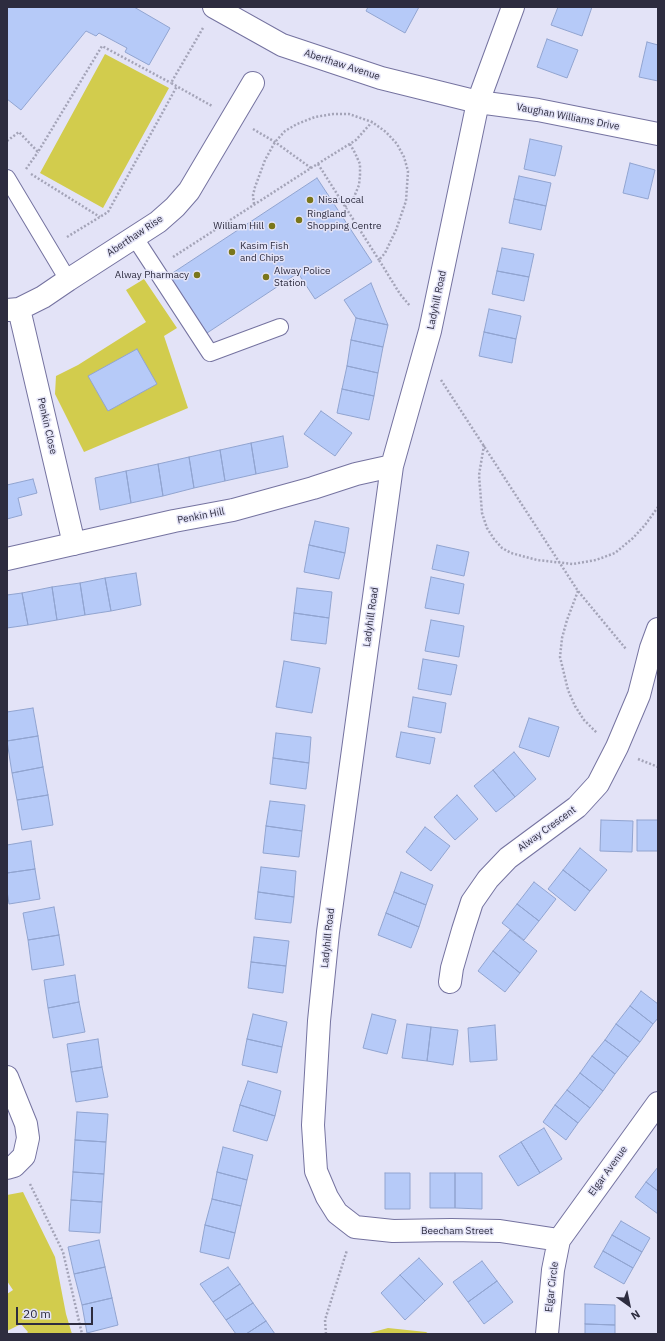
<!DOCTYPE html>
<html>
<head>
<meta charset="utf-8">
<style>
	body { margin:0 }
	#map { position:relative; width:665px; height:1341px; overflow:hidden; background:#e3e3f7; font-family:"IBM Plex Sans",sans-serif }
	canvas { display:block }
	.frame { position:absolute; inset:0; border:8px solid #2d2c3f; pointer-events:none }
	.north { position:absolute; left:609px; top:1285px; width:40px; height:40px; -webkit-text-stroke:3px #e3e3f7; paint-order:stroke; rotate:147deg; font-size:11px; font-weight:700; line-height:16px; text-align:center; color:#2d2c3f }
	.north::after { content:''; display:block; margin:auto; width:14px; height:18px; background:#2d2c3f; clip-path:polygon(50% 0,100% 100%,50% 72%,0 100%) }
	.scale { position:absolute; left:16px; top:1307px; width:77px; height:18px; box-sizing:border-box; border:2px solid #2d2c3f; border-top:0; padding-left:5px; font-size:12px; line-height:14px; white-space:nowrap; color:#2d2c3f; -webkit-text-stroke:3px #e3e3f7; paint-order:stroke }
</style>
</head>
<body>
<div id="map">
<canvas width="665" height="1341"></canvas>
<div class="frame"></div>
<div class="north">N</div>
<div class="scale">20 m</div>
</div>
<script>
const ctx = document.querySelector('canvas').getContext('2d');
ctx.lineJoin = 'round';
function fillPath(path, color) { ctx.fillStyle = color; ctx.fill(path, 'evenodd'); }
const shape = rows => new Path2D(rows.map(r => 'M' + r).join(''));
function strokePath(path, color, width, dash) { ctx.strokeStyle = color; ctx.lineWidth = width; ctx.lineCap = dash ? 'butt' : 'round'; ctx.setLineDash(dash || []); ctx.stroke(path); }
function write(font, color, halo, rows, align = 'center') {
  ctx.font = font + ' "IBM Plex Sans",sans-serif'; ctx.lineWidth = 3; ctx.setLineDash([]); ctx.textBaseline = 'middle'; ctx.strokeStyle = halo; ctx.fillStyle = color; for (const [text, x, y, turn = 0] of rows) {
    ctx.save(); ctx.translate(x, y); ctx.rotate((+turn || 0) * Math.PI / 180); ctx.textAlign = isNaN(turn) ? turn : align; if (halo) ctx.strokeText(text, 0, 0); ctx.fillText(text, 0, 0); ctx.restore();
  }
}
fillPath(shape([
	[105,54,169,88,103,208,40,173],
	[144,279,177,328,164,336,188,408,84,452,55,394,56,376,78,365,146,322,126,290],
	[23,1192,55,1257,66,1314,72,1334,26,1334,28,1332,21,1324,7,1331,7,1294,13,1290,7,1281,7,1195],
	[388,1328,426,1332,429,1334,366,1334]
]), '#d2cc4d');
const building = shape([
	[7,7,134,7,170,28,149,65,125,52,127,48,99,33,96,36,86,31,21,110,7,99,7,7],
	[368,7,419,7,405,33,366,11,368,7],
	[558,7,592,7,582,36,551,25,558,7],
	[547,39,578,50,567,78,537,67,547,39],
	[647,42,658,45,658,81,639,77,647,42],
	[530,139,562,146,555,176,524,169,530,139],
	[630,163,655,170,648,199,623,193,630,163],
	[519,176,551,183,546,206,514,199,519,176],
	[317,178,372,262,315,299,298,273,207,333,168,276,317,178],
	[514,199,546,206,541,230,509,223,514,199],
	[502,248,534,254,529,277,497,271,502,248],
	[497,271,529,277,524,301,492,294,497,271],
	[371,283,388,325,356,318,344,300,371,283],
	[489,309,521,316,516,339,484,332,489,309],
	[356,318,388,325,383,347,351,340,356,318],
	[484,332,516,339,512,363,479,356,484,332],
	[351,340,383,347,378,373,347,366,351,340],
	[137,349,157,384,108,411,88,376,137,349],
	[347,366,378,373,374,396,342,389,347,366],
	[342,389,374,396,369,420,337,413,342,389],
	[321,411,352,433,335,456,304,434,321,411],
	[283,436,288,467,256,474,251,443,283,436],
	[251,443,256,474,225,481,220,450,251,443],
	[220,450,225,481,194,488,189,457,220,450],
	[189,457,194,488,163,496,158,464,189,457],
	[158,464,163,496,131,503,126,471,158,464],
	[126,471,131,503,100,510,95,478,126,471],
	[33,479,37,493,18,498,22,515,7,519,7,485,33,479],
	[315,521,349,528,345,553,309,545,315,521],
	[309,545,345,553,339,579,304,572,309,545],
	[437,545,469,552,464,576,432,569,437,545],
	[136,573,141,605,111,611,105,578,136,573],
	[431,577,464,584,459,614,425,608,431,577],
	[105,578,111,611,85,615,80,583,105,578],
	[80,583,85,615,57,620,52,587,80,583],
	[52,587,57,620,28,625,22,593,52,587],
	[297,588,332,592,329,618,294,613,297,588],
	[22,593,28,625,7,628,7,595,22,593],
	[294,613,329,618,326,644,291,640,294,613],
	[431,620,464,626,459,657,425,651,431,620],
	[423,659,457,665,451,695,418,689,423,659],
	[284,661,320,668,312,713,276,707,284,661],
	[413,697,446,703,441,733,408,727,413,697],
	[33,708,38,736,7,741,7,712,33,708],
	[529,718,559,727,549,757,519,747,529,718],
	[401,732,435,738,430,764,396,757,401,732],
	[276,733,311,737,309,763,273,758,276,733],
	[38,736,43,767,12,773,7,741,38,736],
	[514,752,536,779,515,797,493,770,514,752],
	[273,758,309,763,306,789,270,784,273,758],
	[43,767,48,795,17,800,12,773,43,767],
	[493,770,515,797,496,812,474,786,493,770],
	[48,795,53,825,22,830,17,800,48,795],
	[457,795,478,819,455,840,434,817,457,795],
	[270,801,305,805,302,831,266,826,270,801],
	[601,820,633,821,632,852,600,851,601,820],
	[637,820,658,820,658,851,637,851,637,820],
	[266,826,302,831,299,857,263,853,266,826],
	[425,827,450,846,431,871,406,852,425,827],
	[31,841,35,869,7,873,7,845,31,841],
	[580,848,607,870,590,891,563,870,580,848],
	[261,867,296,871,294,897,258,892,261,867],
	[35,869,40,899,9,904,7,891,7,873,35,869],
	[563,870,590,891,575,911,548,889,563,870],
	[401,872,433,885,426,905,394,892,401,872],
	[534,882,556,899,539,921,517,904,534,882],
	[258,892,294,897,291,923,255,919,258,892],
	[394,892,426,905,419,927,386,913,394,892],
	[517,904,539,921,524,940,502,923,517,904],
	[54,907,59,935,28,940,23,913,54,907],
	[386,913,419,927,411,948,378,935,386,913],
	[510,930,537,951,520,973,493,951,510,930],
	[59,935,64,965,32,970,28,940,59,935],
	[254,937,289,941,286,966,251,962,254,937],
	[493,951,520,973,505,992,478,971,493,951],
	[251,962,286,966,283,993,248,988,251,962],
	[75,975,79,1002,48,1008,44,980,75,975],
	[641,991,658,1004,658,1018,653,1024,630,1006,641,991],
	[79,1002,85,1032,53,1038,48,1008,79,1002],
	[630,1006,653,1024,640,1042,616,1024,630,1006],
	[253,1014,287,1022,282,1047,247,1039,253,1014],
	[372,1014,396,1020,387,1054,363,1048,372,1014],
	[407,1024,431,1027,427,1061,402,1058,407,1024],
	[616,1024,640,1042,628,1057,605,1040,616,1024],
	[495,1025,497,1060,470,1062,468,1028,495,1025],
	[431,1027,458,1030,453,1065,427,1061,431,1027],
	[98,1039,102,1067,71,1072,67,1044,98,1039],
	[247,1039,282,1047,277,1073,242,1065,247,1039],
	[605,1040,628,1057,615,1074,592,1056,605,1040],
	[592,1056,615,1074,603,1091,580,1073,592,1056],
	[102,1067,108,1097,76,1102,71,1072,102,1067],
	[580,1073,603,1091,590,1108,567,1090,580,1073],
	[248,1081,281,1091,275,1116,240,1105,248,1081],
	[567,1090,590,1108,578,1123,555,1105,567,1090],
	[240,1105,275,1116,267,1141,233,1131,240,1105],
	[555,1105,578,1123,566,1140,543,1122,555,1105],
	[77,1112,108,1114,106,1142,75,1140,77,1112],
	[544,1128,562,1159,540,1173,521,1142,544,1128],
	[75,1140,106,1142,104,1174,73,1172,75,1140],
	[521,1142,540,1173,518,1186,499,1156,521,1142],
	[223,1147,253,1155,247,1180,217,1172,223,1147],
	[658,1167,658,1191,646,1182,658,1167],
	[73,1172,104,1174,102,1202,71,1200,73,1172],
	[217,1172,247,1180,241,1206,212,1199,217,1172],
	[385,1173,410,1173,410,1209,385,1209,385,1173],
	[430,1173,455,1173,455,1208,430,1208,430,1173],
	[455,1173,482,1173,482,1209,455,1208,455,1173],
	[646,1182,658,1191,658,1214,635,1197,646,1182],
	[212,1199,241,1206,235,1233,205,1225,212,1199],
	[71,1200,102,1202,100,1233,69,1231,71,1200],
	[621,1221,650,1238,642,1252,612,1235,621,1221],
	[205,1225,235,1233,229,1259,200,1252,205,1225],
	[612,1235,642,1252,633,1268,603,1251,612,1235],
	[99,1240,105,1267,74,1274,68,1247,99,1240],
	[603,1251,633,1268,624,1284,594,1267,603,1251],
	[419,1258,443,1284,425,1301,400,1275,419,1258],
	[482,1261,497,1281,468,1302,453,1282,482,1261],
	[105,1267,112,1298,82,1305,74,1274,105,1267],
	[228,1267,240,1284,213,1302,200,1284,228,1267],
	[400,1275,425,1301,405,1320,381,1293,400,1275],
	[497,1281,513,1302,484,1324,468,1302,497,1281],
	[240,1284,253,1303,226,1320,213,1302,240,1284],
	[112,1298,118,1325,87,1333,82,1305,112,1298],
	[253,1303,266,1321,246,1334,236,1334,226,1320,253,1303],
	[585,1304,615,1305,615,1325,585,1324,585,1304],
	[266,1321,275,1334,246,1334,266,1321],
	[585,1324,615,1325,615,1334,585,1334,585,1324]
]);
fillPath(building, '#b6caf8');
strokePath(building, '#91a4d0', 1);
const service = shape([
	[7,178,68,280],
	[135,238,210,353,280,327]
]);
const minor = shape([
	[214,7,282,45,381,78,478,102,538,110,658,134],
	[513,7,478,102,430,331,392,466,328,932,319,1021,313,1125,316,1171,327,1197,337,1213,355,1227,393,1231,451,1230,500,1231,559,1240],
	[19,309,74,544],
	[7,310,19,309,43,297,68,280,158,222,175,207,189,191,253,83],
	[7,559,174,521,233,510,313,488,356,474,392,466],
	[450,982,452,968,463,930,472,902,488,879,508,858,577,807,598,784,617,747,639,695,651,648,658,629],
	[7,1077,26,1124,28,1138,24,1156,14,1166,7,1168],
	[547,1334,553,1270,559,1240,658,1103]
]);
strokePath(service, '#7573a0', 18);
strokePath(minor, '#7573a0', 24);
strokePath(shape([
	[203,28,171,83,212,106],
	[253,129,275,142,311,168],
	[7,141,19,132,38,152,102,46,171,83],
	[318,164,379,260],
	[26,169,38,152],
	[31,174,100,217],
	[254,204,253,195,255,187,265,160,275,142,285,131,297,124,315,117,333,114,349,114,372,122,386,132,397,144,404,157,408,171,406,201,396,230,385,253,379,260,400,294,410,306],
	[345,207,354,197,359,185,360,175,360,164,355,153,350,144],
	[67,237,108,212,177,86],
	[173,257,311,168,356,140,372,122],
	[441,380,578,591,626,649],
	[484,445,479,475,482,513,487,528,494,539,502,548,511,553,537,560,573,564,596,560,615,553,633,538,645,525,658,507],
	[578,591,567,620,562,638,560,657,568,690,575,706,584,720,597,733],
	[638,759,658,767],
	[30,1184,63,1252,82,1334],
	[326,1334,325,1320,347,1250]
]), '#a4a4b8', 2.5, [2, 2]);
strokePath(service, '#fff', 16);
strokePath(minor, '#fff', 22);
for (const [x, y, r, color] of [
	[310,200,4,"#7a761a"],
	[299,220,4,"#7a761a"],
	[272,226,4,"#7a761a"],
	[232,252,4,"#7a761a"],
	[197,275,4,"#7a761a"],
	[266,277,4,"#7a761a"]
]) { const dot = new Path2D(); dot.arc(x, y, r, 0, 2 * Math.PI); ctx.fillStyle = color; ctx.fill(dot); strokePath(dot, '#e3e3f7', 1.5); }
write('10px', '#2d2c3f', '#e3e3f7', [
	["Aberthaw Avenue",342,65,18],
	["Vaughan Williams Drive",568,117,11],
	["Aberthaw Rise",135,236,-34],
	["Ladyhill Road",437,300,-78],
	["Penkin Close",47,426,77],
	["Penkin Hill",201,516,-11],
	["Ladyhill Road",371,617,-82],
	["Alway Crescent",547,829,-36],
	["Ladyhill Road",328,938,-84],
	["Elgar Avenue",608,1171,-54],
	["Beecham Street",457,1231],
	["Elgar Circle",552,1287,-83]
]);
write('10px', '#2d2c3f', '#e3e3f7', [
	["Nisa Local",318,200],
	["Ringland",307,214],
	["Shopping Centre",307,226],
	["William Hill",264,226,"right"],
	["Kasim Fish",240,246],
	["and Chips",240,258],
	["Alway Police",274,271],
	["Station",274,283],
	["Alway Pharmacy",189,275,"right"]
], 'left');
</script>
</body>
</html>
